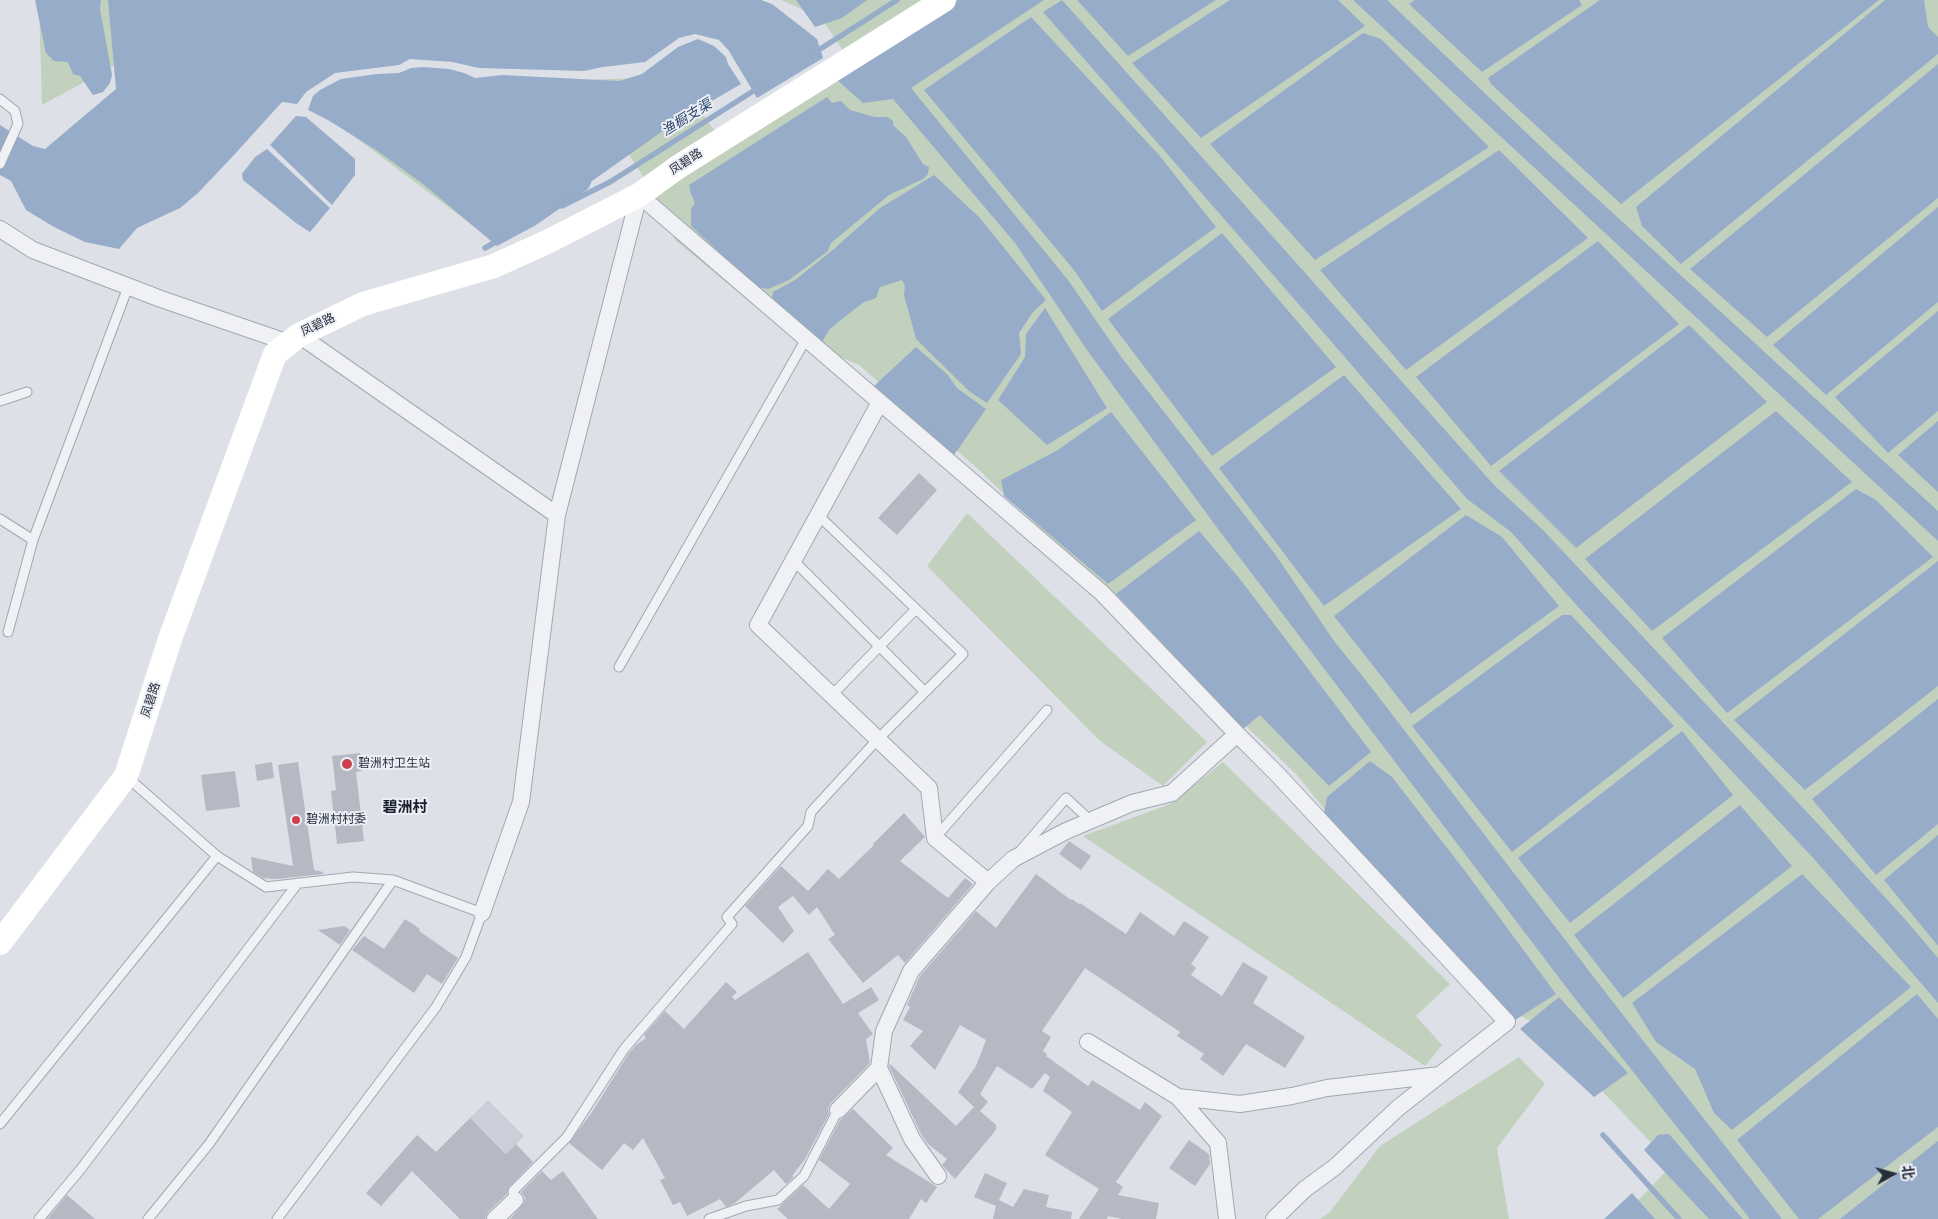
<!DOCTYPE html>
<html>
<head>
<meta charset="utf-8">
<style>
	body { margin:0 }
	#map { position:relative; width:1938px; height:1219px; overflow:hidden; background:#dde0e7; font-family:"Noto Sans","Noto Sans SC",sans-serif }
	canvas { display:block }
	.north { position:absolute; left:1868px; top:1149px; width:50px; height:50px; -webkit-text-stroke:4px #eceff5; paint-order:stroke; rotate:83deg; font-size:14px; font-weight:700; line-height:20px; text-align:center; color:#262e3d }
	.north::after { content:''; display:block; margin:auto; width:18px; height:22px; background:#262e3d; clip-path:polygon(50% 0,100% 100%,50% 72%,0 100%) }
</style>
</head>
<body>
<div id="map">
<canvas width="1938" height="1219"></canvas>
<div class="north">北</div>
</div>
<script>
const ctx = document.querySelector('canvas').getContext('2d');
ctx.lineJoin = 'round';
function fillPath(path, color) { ctx.fillStyle = color; ctx.fill(path, 'evenodd'); }
const shape = rows => new Path2D(rows.map(r => 'M' + r).join(''));
function strokePath(path, color, width, dash) { ctx.strokeStyle = color; ctx.lineWidth = width; ctx.lineCap = dash ? 'butt' : 'round'; ctx.setLineDash(dash || []); ctx.stroke(path); }
function write(font, color, halo, rows, align = 'center') {
  ctx.font = font + ' "Noto Sans","Noto Sans SC",sans-serif'; ctx.lineWidth = 4; ctx.setLineDash([]); ctx.textBaseline = 'middle'; ctx.strokeStyle = halo; ctx.fillStyle = color; for (const [text, x, y, turn = 0] of rows) {
    ctx.save(); ctx.translate(x, y); ctx.rotate((+turn || 0) * Math.PI / 180); ctx.textAlign = isNaN(turn) ? turn : align; if (halo) ctx.strokeText(text, 0, 0); ctx.fillText(text, 0, 0); ctx.restore();
  }
}
fillPath(shape([
	[488,1100,524,1136,507,1154,470,1118]
]), '#cbcfd9');
fillPath(shape([
	[39,0,234,0,42,105],
	[781,0,1938,0,1938,1219,1620,1219,1672,1165,1540,1025,1477,997,1296,774,978,469,859,365,791,336,675,240,658,200,629,154,492,240,332,120,363,87,674,77,728,148,852,64,821,18],
	[967,513,1207,742,1163,786,1100,741,927,566],
	[1223,762,1450,984,1416,1016,1442,1045,1425,1066,1083,836,1170,804],
	[1519,1057,1545,1084,1497,1148,1509,1219,1320,1219,1330,1212,1380,1146]
]), '#c2d1be');
fillPath(shape([
	[35,0,101,0,100,9,112,75,110,83,103,92,93,95,80,76,73,74,68,62,54,61,46,53],
	[108,0,761,0,772,4,817,39,823,58,757,98,729,51,719,40,695,34,679,38,645,62,603,67,584,71,479,68,452,62,410,59,399,65,335,73,306,92,297,104,282,102,234,155,198,193,180,208,137,228,119,249,85,242,54,227,26,210,11,181,0,175,0,125,33,146,45,149,116,89],
	[796,0,867,0,842,18,815,27],
	[958,0,1044,0,911,88,1068,280,1122,358,1275,554,1334,641,1368,683,1599,984,1782,1219,1750,1219,1573,996,1221,533,1087,350,1015,243,893,99,863,103,835,78],
	[1062,0,1494,485,1543,530,1819,825,1903,917,1938,958,1938,1003,1815,860,1580,609,1511,532,1467,499,1330,340,1043,12],
	[1077,0,1216,0,1128,56],
	[1230,0,1338,0,1365,26,1201,138,1132,63],
	[1353,0,1387,0,1555,160,1938,511,1938,541],
	[1415,0,1579,0,1582,5,1482,72,1409,4],
	[1600,0,1879,0,1621,204,1491,84,1488,78],
	[1885,0,1924,0,1928,27,1938,37,1938,54,1681,264,1642,226,1636,207],
	[1031,17,1159,155,1216,227,1102,311,1074,270,924,90],
	[1363,33,1381,39,1489,147,1315,260,1210,144],
	[698,39,714,46,726,57,728,64,741,84,674,123,592,181,588,189,536,225,497,246,423,184,376,150,328,120,308,110,313,96,320,90,341,79,377,74,399,73,411,68,423,67,449,69,464,73,475,78,502,75,619,81,642,74,678,47],
	[1938,64,1938,198,1767,337,1690,269],
	[827,97,832,103,841,101,850,110,875,117,888,117,893,121,893,125,906,137,923,164,929,167,928,174,923,179,889,195,831,243,828,251,789,280,768,289,757,287,691,226,691,209,695,203,691,194,689,185],
	[296,116,306,117,355,159,355,175,332,205,270,145],
	[267,149,330,208,310,232,296,223,243,180,242,174,255,157],
	[1499,150,1588,238,1406,370,1320,270],
	[934,175,980,218,1046,300,1033,312,1019,333,1021,354,987,403,969,391,916,339,904,295,905,286,902,280,880,287,876,298,864,302,842,319,829,330,822,342,778,307,772,298,773,292,795,280,834,249,880,208],
	[1938,207,1938,302,1826,395,1773,345],
	[1222,233,1336,367,1212,456,1108,319],
	[1598,241,1679,324,1491,466,1416,377],
	[1045,308,1107,408,1047,445,998,400,1025,357,1026,334],
	[1938,311,1938,411,1888,453,1835,397],
	[1689,325,1767,402,1576,548,1499,471],
	[916,347,947,374,957,388,986,409,954,455,874,391,874,386],
	[1344,375,1461,509,1324,606,1219,468],
	[1776,411,1852,482,1652,631,1585,559],
	[1111,412,1196,520,1108,584,1004,496,1001,480,1058,450],
	[1938,421,1938,492,1898,455],
	[1856,489,1876,500,1933,557,1727,713,1662,638],
	[1466,515,1502,537,1559,606,1411,714,1334,616],
	[1199,531,1240,579,1371,752,1329,786,1260,715,1243,729,1116,594],
	[1938,561,1938,686,1805,790,1734,720],
	[1562,615,1571,615,1674,726,1512,852,1412,726],
	[1938,699,1938,824,1876,875,1812,799],
	[1682,731,1733,795,1570,923,1518,858],
	[1370,761,1392,777,1465,871,1556,994,1515,1020,1324,813,1327,797],
	[1740,805,1792,866,1623,998,1574,935],
	[1938,835,1938,946,1884,880],
	[1802,874,1911,987,1732,1130,1714,1113,1695,1069,1656,1042,1632,1003],
	[1917,994,1938,1019,1938,1127,1818,1219,1799,1219,1737,1140],
	[1559,997,1628,1073,1594,1097,1520,1029],
	[1669,1134,1742,1218,1743,1219,1709,1219,1644,1150,1658,1135],
	[1938,1141,1938,1219,1840,1219],
	[1632,1193,1655,1219,1604,1219]
]), '#97acc8');
strokePath(shape([
	[814,53,897,0],
	[562,206,610,182,758,88],
	[485,248,499,240],
	[1603,1135,1679,1219]
]), '#97acc8', 5.5);
fillPath(shape([
	[919,473,937,490,897,535,878,518],
	[360,753,362,771,356,772,364,841,337,844,331,791,336,790,332,756],
	[272,762,274,778,257,781,255,765],
	[298,762,314,870,323,872,323,874,277,879,263,878,253,872,251,857,293,866,278,765],
	[235,771,240,807,206,811,201,775],
	[904,813,925,837,900,861,948,898,965,878,973,884,905,963,898,955,863,983,828,939,835,935,817,907,809,915,793,896,778,907,794,931,783,943,745,906,781,866,808,891,828,869,839,879,874,845,873,844],
	[1069,841,1091,856,1081,870,1059,854],
	[1036,874,1071,900,1072,899,1079,904,1080,903,1126,934,1140,912,1174,936,1184,921,1209,937,1191,964,1196,968,1191,975,1222,996,1243,962,1268,977,1253,1003,1305,1037,1285,1068,1246,1044,1223,1076,1200,1059,1204,1054,1177,1036,1180,1032,1085,968,1042,1031,1051,1037,1043,1051,1047,1054,1046,1056,1088,1086,1092,1080,1140,1110,1145,1102,1162,1116,1116,1182,1123,1187,1118,1195,1159,1203,1156,1219,1122,1219,1108,1216,1107,1219,1079,1219,1099,1189,1045,1155,1072,1112,1043,1091,1050,1077,1045,1073,1032,1089,997,1066,980,1094,988,1102,980,1111,996,1125,996,1130,955,1179,942,1165,947,1159,928,1144,921,1134,889,1066,890,1064,956,1126,974,1107,958,1092,976,1066,986,1040,960,1025,935,1070,910,1046,923,1031,903,1020,910,1007,907,1005,920,976,976,911,996,928],
	[405,919,420,929,419,931,458,958,442,984,427,974,414,993,352,950,364,936,384,949],
	[344,926,350,930,340,945,318,930],
	[808,952,843,1004,871,987,879,1000,858,1013,873,1034,866,1039,870,1063,831,1103,828,1108,829,1114,805,1159,792,1176,794,1177,786,1184,774,1170,735,1203,726,1207,720,1199,687,1216,680,1202,673,1205,660,1180,665,1178,643,1138,633,1150,624,1143,602,1170,569,1143,592,1112,629,1053,636,1045,646,1038,644,1035,665,1011,684,1029,726,982,737,992,732,997,735,1000],
	[853,1109,893,1148,886,1155,937,1187,926,1203,921,1199,909,1219,788,1219,777,1209,803,1185,829,1209,850,1184,819,1160,840,1120],
	[470,1118,506,1154,516,1144,533,1162,509,1187,507,1194,488,1212,485,1219,460,1219,412,1171,381,1206,366,1193,417,1135,436,1152],
	[1189,1140,1209,1154,1210,1164,1195,1186,1169,1168],
	[542,1171,551,1180,563,1171,598,1219,510,1219,524,1203,525,1197,521,1192],
	[985,1173,1007,1183,999,1200,1013,1207,1024,1189,1049,1195,1046,1207,1072,1212,1071,1219,993,1219,996,1205,996,1206,974,1197],
	[67,1195,80,1206,95,1219,47,1219]
]), '#b4b9c4');
const lane = shape([
	[0,99,15,111,18,124,0,164],
	[0,401,27,392],
	[0,519,33,540],
	[793,560,925,692],
	[8,632,33,540,128,287],
	[619,667,806,339],
	[832,695,916,609],
	[127,777,217,856,266,887,353,877,393,880,482,913,466,957,436,1007,277,1219],
	[935,838,1047,710],
	[1021,850,1066,798,1091,821],
	[0,1124,217,856],
	[515,1200,513,1191,567,1137,624,1049,732,924,727,917,808,826,811,812,878,739,963,654,818,515],
	[39,1219,80,1170,298,883],
	[148,1219,209,1144,393,880],
	[709,1219,746,1206,778,1200,804,1176,838,1110]
]);
const street = shape([
	[0,229,33,250,161,299,289,343],
	[299,335,557,515],
	[880,402,758,625,929,788,935,838,988,882,1013,859,1066,831,1132,803,1172,793,1237,734],
	[482,913,521,802,557,515,639,195,1102,593,1237,734,1278,775,1507,1022,1398,1108,1335,1167,1305,1189,1274,1219],
	[1088,1042,1178,1097],
	[838,1110,879,1068],
	[938,1176,912,1139,879,1068,884,1031,911,971,988,882],
	[495,1219,515,1200],
	[1227,1219,1218,1143,1178,1097,1240,1104,1292,1096,1327,1088,1440,1075]
]);
strokePath(lane, '#a2a7b1', 11);
strokePath(street, '#a2a7b1', 18);
strokePath(lane, '#eff1f5', 9);
strokePath(street, '#eff1f5', 16);
strokePath(shape([
	[0,943,126,776,170,639,275,354,299,335,363,304,494,266,549,241,639,195,678,167,944,0]
]), '#fff', 24);
for (const [x, y, r, color] of [
	[347,764,6,"#ce404e"],
	[296,820,5,"#ce404e"]
]) { const dot = new Path2D(); dot.arc(x, y, r, 0, 2 * Math.PI); ctx.fillStyle = color; ctx.fill(dot); strokePath(dot, '#eceff5', 2); }
write('12px', '#262e3d', '#eceff5', [
	["凤碧路",686,162,-33],
	["凤碧路",318,325,-26],
	["凤碧路",151,700,-72]
]);
write('12px', '#262e3d', '#eceff5', [
	["碧洲村卫生站",358,764],
	["碧洲村村委",306,820]
], 'left');
write('italic 14px', '#304a71', '#eceff5', [
	["渔橱支渠",687,118,-32]
]);
write('bold 15px', '#191f2e', '#eceff5', [
	["碧洲村",405,808]
]);
</script>
</body>
</html>
